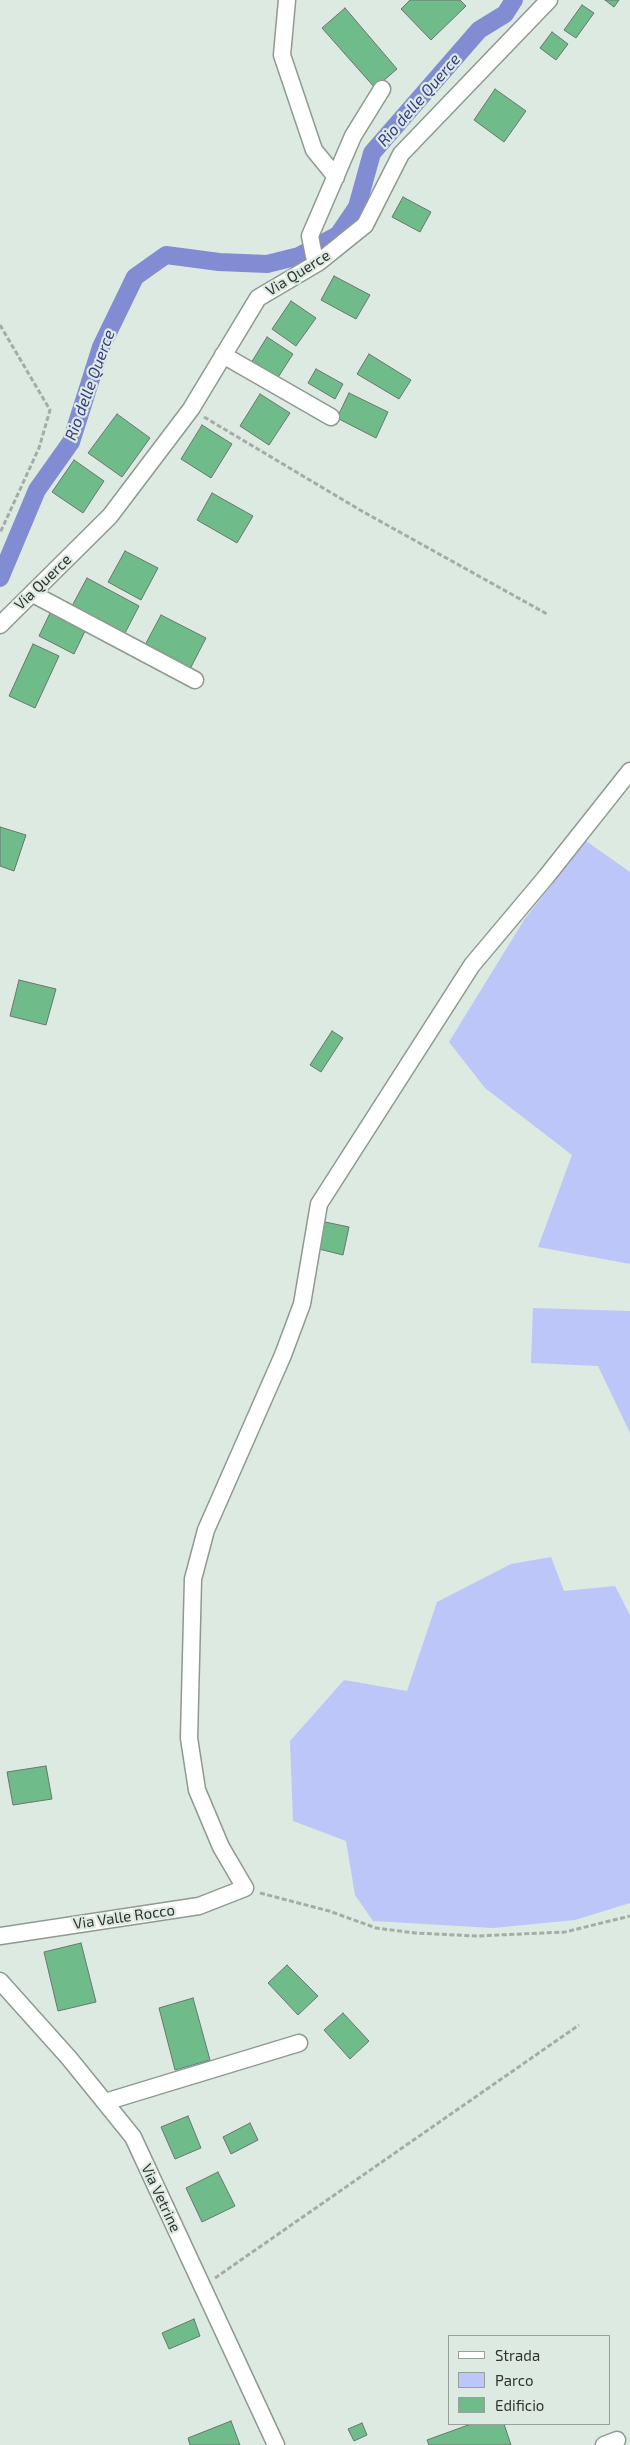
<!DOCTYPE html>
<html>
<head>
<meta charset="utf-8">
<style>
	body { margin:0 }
	#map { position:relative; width:630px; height:2445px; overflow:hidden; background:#ddeae1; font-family:"Exo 2",sans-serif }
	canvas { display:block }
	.legend { position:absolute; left:448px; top:2335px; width:162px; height:90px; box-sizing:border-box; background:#ddeae1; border:1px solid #97a19b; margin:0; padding:6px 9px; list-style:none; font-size:15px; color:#2f3431 }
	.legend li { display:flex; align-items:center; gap:10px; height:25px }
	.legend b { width:25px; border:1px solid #97a19b }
</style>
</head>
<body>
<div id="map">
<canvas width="630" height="2445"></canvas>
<ul class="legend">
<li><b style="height:6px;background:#fff"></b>Strada</li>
<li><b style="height:14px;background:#bcc6f9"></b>Parco</li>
<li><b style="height:14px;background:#6fbb89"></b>Edificio</li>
</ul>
</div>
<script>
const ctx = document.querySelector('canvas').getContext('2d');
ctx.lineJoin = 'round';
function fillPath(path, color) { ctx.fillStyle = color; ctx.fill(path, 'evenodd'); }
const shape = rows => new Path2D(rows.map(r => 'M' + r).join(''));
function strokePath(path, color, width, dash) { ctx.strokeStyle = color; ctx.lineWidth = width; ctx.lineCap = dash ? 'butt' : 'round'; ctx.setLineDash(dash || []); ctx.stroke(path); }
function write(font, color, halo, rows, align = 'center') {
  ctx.font = font + ' "Exo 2",sans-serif'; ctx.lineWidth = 4.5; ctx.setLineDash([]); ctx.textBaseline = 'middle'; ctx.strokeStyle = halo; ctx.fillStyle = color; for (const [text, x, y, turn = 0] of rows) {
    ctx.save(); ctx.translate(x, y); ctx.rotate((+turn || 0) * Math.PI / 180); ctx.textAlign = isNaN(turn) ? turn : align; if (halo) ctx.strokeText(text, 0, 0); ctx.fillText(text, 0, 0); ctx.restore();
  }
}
fillPath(shape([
	[586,841,630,872,630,1264,538,1247,572,1155,485,1088,449,1042,524,920],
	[533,1308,630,1311,630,1433,598,1366,531,1363],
	[551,1557,564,1591,615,1586,630,1615,630,1903,575,1920,493,1928,373,1921,355,1895,346,1841,293,1821,290,1741,344,1680,407,1691,437,1602,511,1564]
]), '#bcc6f9');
strokePath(shape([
	[0,578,37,490,71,442,101,347,135,277,166,255,219,262,267,264,299,256,338,235,357,207,372,153,479,30,505,14,514,0]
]), '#818cd2', 18);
const building = shape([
	[410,0,460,0,466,6,431,40,401,9,410,0],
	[605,0,619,0,614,7,605,0],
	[582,5,594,13,576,38,564,30,582,5],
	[345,8,397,69,375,88,322,28,345,8],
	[552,32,568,44,556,60,540,48,552,32],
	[495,89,526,111,504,142,474,120,495,89],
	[403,197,431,212,420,232,392,217,403,197],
	[334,276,370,295,356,319,321,300,334,276],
	[291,301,316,318,296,346,272,329,291,301],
	[267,337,293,354,277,379,251,363,267,337],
	[369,354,411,380,399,399,357,374,369,354],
	[316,369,343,384,335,399,308,383,316,369],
	[349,393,388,412,376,438,337,418,349,393],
	[260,394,290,413,269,445,240,426,260,394],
	[117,414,150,438,122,477,88,453,117,414],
	[202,425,232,444,211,478,181,459,202,425],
	[74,460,104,481,83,513,52,492,74,460],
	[212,493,253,516,237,543,197,520,212,493],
	[125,551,158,568,141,600,108,582,125,551],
	[87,578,139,606,124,635,72,606,87,578],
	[51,611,86,629,74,654,39,636,51,611],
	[161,615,206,638,190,669,145,645,161,615],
	[33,644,59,656,35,708,9,696,33,644],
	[0,827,26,835,14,871,0,866,0,827],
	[19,980,56,989,46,1025,10,1016,19,980],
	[332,1031,343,1038,321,1072,310,1065,332,1031],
	[325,1222,349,1227,343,1255,319,1249,325,1222],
	[46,1766,52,1799,13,1805,7,1772,46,1766],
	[81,1943,96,2002,58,2011,44,1952,81,1943],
	[287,1965,318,1996,298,2015,268,1983,287,1965],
	[193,1998,210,2060,175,2070,159,2008,193,1998],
	[343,2013,369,2041,350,2059,324,2030,343,2013],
	[188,2116,201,2148,175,2159,161,2127,188,2116],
	[250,2123,258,2140,231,2154,223,2137,250,2123],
	[218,2172,235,2206,202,2222,186,2188,218,2172],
	[194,2319,200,2336,169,2349,162,2333,194,2319],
	[231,2421,240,2445,190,2445,188,2438,231,2421],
	[362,2423,367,2435,354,2441,348,2429,362,2423],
	[471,2424,504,2424,511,2445,429,2445,427,2440,471,2424]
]);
fillPath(building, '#6fbb89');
strokePath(building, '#6b766e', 1);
const minor = shape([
	[287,0,282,55,314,150,336,177],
	[319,262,314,256,310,236,353,136,382,89],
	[223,355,331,417],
	[33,594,195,680],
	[0,625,110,516,191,409,258,298,319,262,365,225,401,154,549,0],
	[0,1936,199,1906,245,1888,221,1847,197,1790,189,1738,193,1579,206,1530,283,1355,302,1304,319,1204,472,965,546,877,630,771],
	[0,1981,69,2058,133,2137,276,2445],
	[105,2102,299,2043],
	[604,2445,617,2440]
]);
strokePath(minor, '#8e9a91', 19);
strokePath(shape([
	[0,325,50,410,39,448,0,533],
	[204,417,360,510,547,614],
	[260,1893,329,1911,376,1928,415,1933,477,1936,565,1932,630,1916],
	[215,2278,579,2025]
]), '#a3ada6', 3, [5, 2.5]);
strokePath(minor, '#fff', 16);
write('15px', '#2f3431', '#ddeae1', [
	["Via Querce",298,273,-32],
	["Via Querce",43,582,-44],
	["Via Valle Rocco",124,1917,-8],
	["Via Vetrine",161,2198,65]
]);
write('italic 16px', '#36398c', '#ddeae1', [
	["Rio delle Querce",419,100,-49],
	["Rio delle Querce",90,385,-70]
]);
</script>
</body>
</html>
